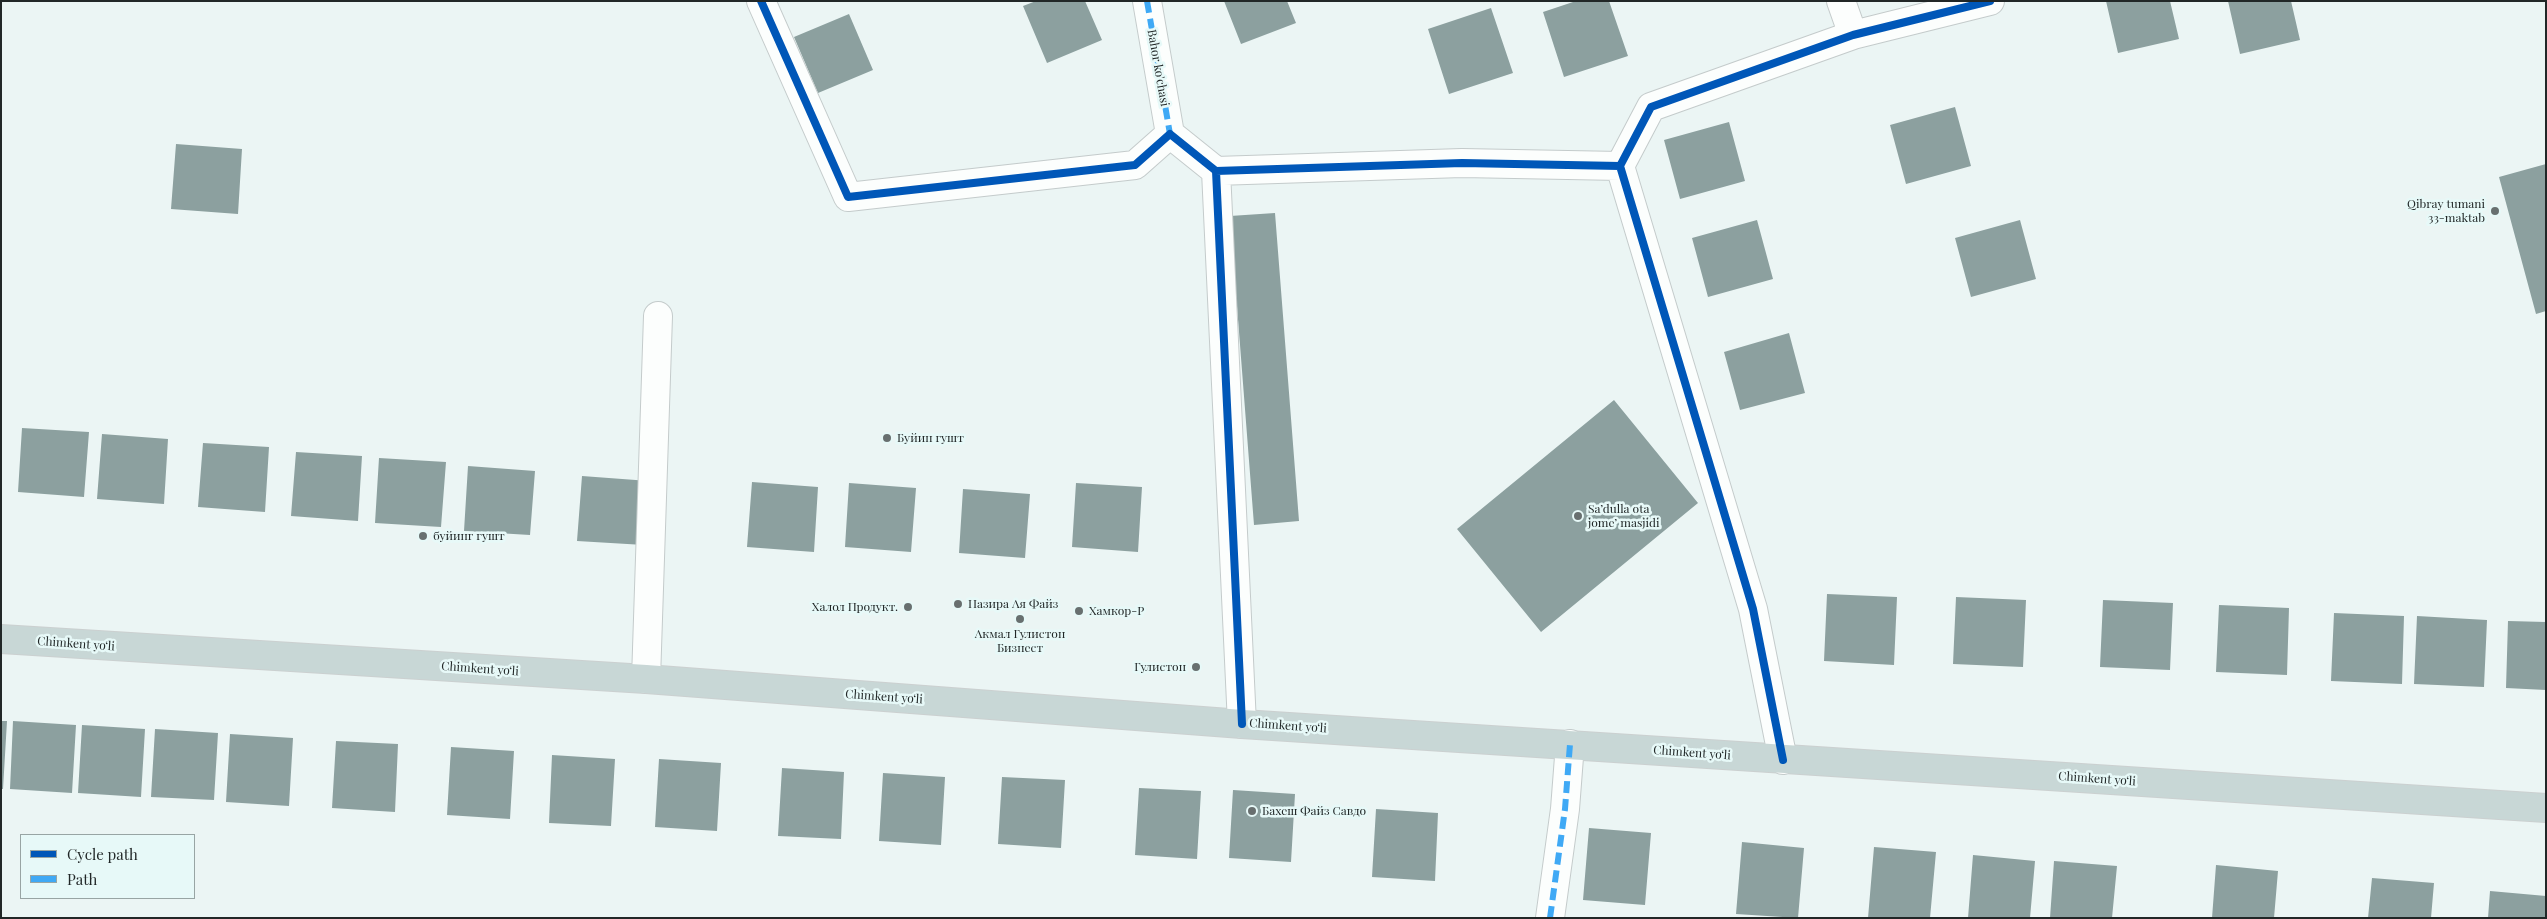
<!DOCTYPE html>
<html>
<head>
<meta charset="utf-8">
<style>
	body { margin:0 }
	#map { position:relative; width:2547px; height:919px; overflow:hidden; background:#ebf5f4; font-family:"Playfair Display",serif }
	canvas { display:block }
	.frame { position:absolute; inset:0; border:2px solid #212727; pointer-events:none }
	.legend { position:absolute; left:20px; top:834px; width:175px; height:65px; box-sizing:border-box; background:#e7f9f8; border:1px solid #98a5a4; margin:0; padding:6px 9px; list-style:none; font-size:15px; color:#212727 }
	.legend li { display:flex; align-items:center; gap:10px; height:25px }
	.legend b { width:25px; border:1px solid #98a5a4 }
</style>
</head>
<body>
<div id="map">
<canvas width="2547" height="919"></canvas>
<div class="frame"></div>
<ul class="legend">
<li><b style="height:6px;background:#0057b8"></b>Cycle path</li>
<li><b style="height:6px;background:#3fa9f5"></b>Path</li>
</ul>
</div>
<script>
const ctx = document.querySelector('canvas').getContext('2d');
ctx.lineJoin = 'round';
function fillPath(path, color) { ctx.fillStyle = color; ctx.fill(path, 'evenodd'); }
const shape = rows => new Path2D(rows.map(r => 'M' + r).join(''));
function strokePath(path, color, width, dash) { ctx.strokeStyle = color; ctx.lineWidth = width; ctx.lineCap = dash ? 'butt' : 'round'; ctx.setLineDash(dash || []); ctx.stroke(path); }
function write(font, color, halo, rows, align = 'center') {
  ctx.font = font + ' "Playfair Display",serif'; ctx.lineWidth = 5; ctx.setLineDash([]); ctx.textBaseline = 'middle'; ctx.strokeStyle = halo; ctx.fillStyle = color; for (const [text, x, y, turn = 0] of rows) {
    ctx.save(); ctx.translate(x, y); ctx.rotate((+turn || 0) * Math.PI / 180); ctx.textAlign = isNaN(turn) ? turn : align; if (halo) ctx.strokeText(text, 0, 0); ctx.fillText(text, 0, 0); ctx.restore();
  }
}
fillPath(shape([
	[1036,1,1085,1,1102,40,1047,63,1023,6],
	[1224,1,1287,1,1296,23,1241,44],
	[1576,1,1609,1,1628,56,1564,77,1543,12],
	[2106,1,2170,1,2179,39,2118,53],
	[2228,1,2291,1,2300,40,2240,54],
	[1491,8,1513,73,1449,94,1428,29],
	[849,14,873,70,818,93,794,37],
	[1955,107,1971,166,1906,184,1890,125],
	[1729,122,1745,181,1680,199,1664,140],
	[176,144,242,149,238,214,171,209],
	[2546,164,2546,311,2536,314,2499,177],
	[1275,213,1299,521,1254,525,1230,216],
	[1757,220,1773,279,1708,297,1692,238],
	[2020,220,2036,279,1971,297,1955,238],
	[1789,333,1805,393,1740,410,1724,352],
	[1614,400,1698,503,1541,632,1457,529],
	[22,428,89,432,84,497,18,492],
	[102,434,168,439,164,504,97,499],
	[203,443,269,447,265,512,198,507],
	[296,452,362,456,358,521,291,516],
	[379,458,446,462,441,527,375,523],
	[468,466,535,471,530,535,464,531],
	[582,476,649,481,644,545,577,541],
	[752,482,818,487,814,552,747,547],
	[849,483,916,488,911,552,845,547],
	[1076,483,1142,487,1138,552,1072,547],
	[963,489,1030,494,1025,558,959,553],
	[1827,594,1897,597,1894,665,1824,661],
	[1956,597,2026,600,2023,667,1953,664],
	[2103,600,2173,603,2170,670,2100,667],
	[2219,605,2289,608,2287,675,2216,672],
	[2334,613,2404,616,2402,684,2331,681],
	[2417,616,2487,620,2484,687,2414,684],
	[2508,621,2546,622,2546,690,2506,688],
	[1,721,7,721,3,789,1,789],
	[13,721,76,725,72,793,10,789],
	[82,725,145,729,141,797,78,793],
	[155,729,218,733,214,800,151,797],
	[230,734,293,738,289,806,226,802],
	[336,741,398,744,395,812,332,808],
	[451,747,514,751,510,819,447,815],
	[552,755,615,759,611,826,549,823],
	[659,759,721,763,717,831,655,827],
	[782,768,844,772,841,839,778,836],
	[883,773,945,777,941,845,879,841],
	[1002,777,1065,780,1061,848,998,844],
	[1139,788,1201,791,1197,859,1135,855],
	[1233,790,1295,794,1291,862,1229,858],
	[1376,809,1438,813,1435,881,1372,877],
	[1589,828,1651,833,1645,905,1583,900],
	[1742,842,1804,848,1798,918,1736,914],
	[1874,847,1936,852,1930,918,1868,918],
	[1973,855,2035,861,2030,918,1968,918],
	[2054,861,2117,866,2112,918,2050,918],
	[2216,865,2278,871,2274,918,2212,918],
	[2372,878,2434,883,2431,918,2368,918],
	[2490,891,2546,896,2546,918,2488,918]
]), '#8ca09f');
const minor = shape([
	[761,1,848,197,1135,165,1170,134],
	[1147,1,1170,134],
	[1841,1,1853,35],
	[1170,134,1216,171,1462,163,1620,166,1651,107,1853,35,1990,1],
	[1620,166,1753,609,1783,760],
	[1216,171,1242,724],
	[646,679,658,316],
	[1550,918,1565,809,1570,744]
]);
const trunk = shape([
	[1,639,646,679,1242,724,2546,808]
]);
strokePath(minor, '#c4cbcb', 30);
strokePath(trunk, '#cbd0d0', 30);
strokePath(minor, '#fcfefd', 28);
strokePath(trunk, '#c8d7d6', 28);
strokePath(shape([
	[1147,1,1170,134,1169,136],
	[1550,918,1565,809,1570,744]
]), '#3fa9f5', 6, [12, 6]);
strokePath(shape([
	[761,1,848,197,1135,165,1170,134,1216,171,1462,163,1620,166,1651,107,1853,35,1990,1],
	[1620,166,1753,609,1783,760],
	[1216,171,1242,724]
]), '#0057b8', 8);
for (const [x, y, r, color] of [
	[2495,211,5,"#686f6f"],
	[887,438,5,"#686f6f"],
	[1578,516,5,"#686f6f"],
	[423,536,5,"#686f6f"],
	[958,604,5,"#686f6f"],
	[908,607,5,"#686f6f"],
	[1079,611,5,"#686f6f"],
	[1020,619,5,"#686f6f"],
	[1196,667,5,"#686f6f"],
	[1252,811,5,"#686f6f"]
]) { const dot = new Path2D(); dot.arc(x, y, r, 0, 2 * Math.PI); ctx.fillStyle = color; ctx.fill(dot); strokePath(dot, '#e7f9f8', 2); }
write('12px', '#212727', '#e7f9f8', [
	["Bahor ko'chasi",1158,68,80],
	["Chimkent yo‘li",76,644,4],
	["Chimkent yo‘li",480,669,4],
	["Chimkent yo‘li",884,697,4],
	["Chimkent yo‘li",1288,726,4],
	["Chimkent yo‘li",1692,753,4],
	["Chimkent yo‘li",2097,779,4]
]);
write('12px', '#212727', '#e7f9f8', [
	["Qibray tumani",2485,204,"right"],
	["33-maktab",2485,218,"right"],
	["Буйин гушт",897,438],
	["Sa’dulla ota",1588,509],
	["jome’ masjidi",1588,523],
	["буйинг гушт",433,536],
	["Назира Ая Файз",968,604],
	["Халол Продукт.",898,607,"right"],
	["Хамкор-Р",1089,611],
	["Акмал Гулистон",1020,634,"center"],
	["Бизнест",1020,648,"center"],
	["Гулистон",1186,667,"right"],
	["Бахеш Файз Савдо",1262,811]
], 'left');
</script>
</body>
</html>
